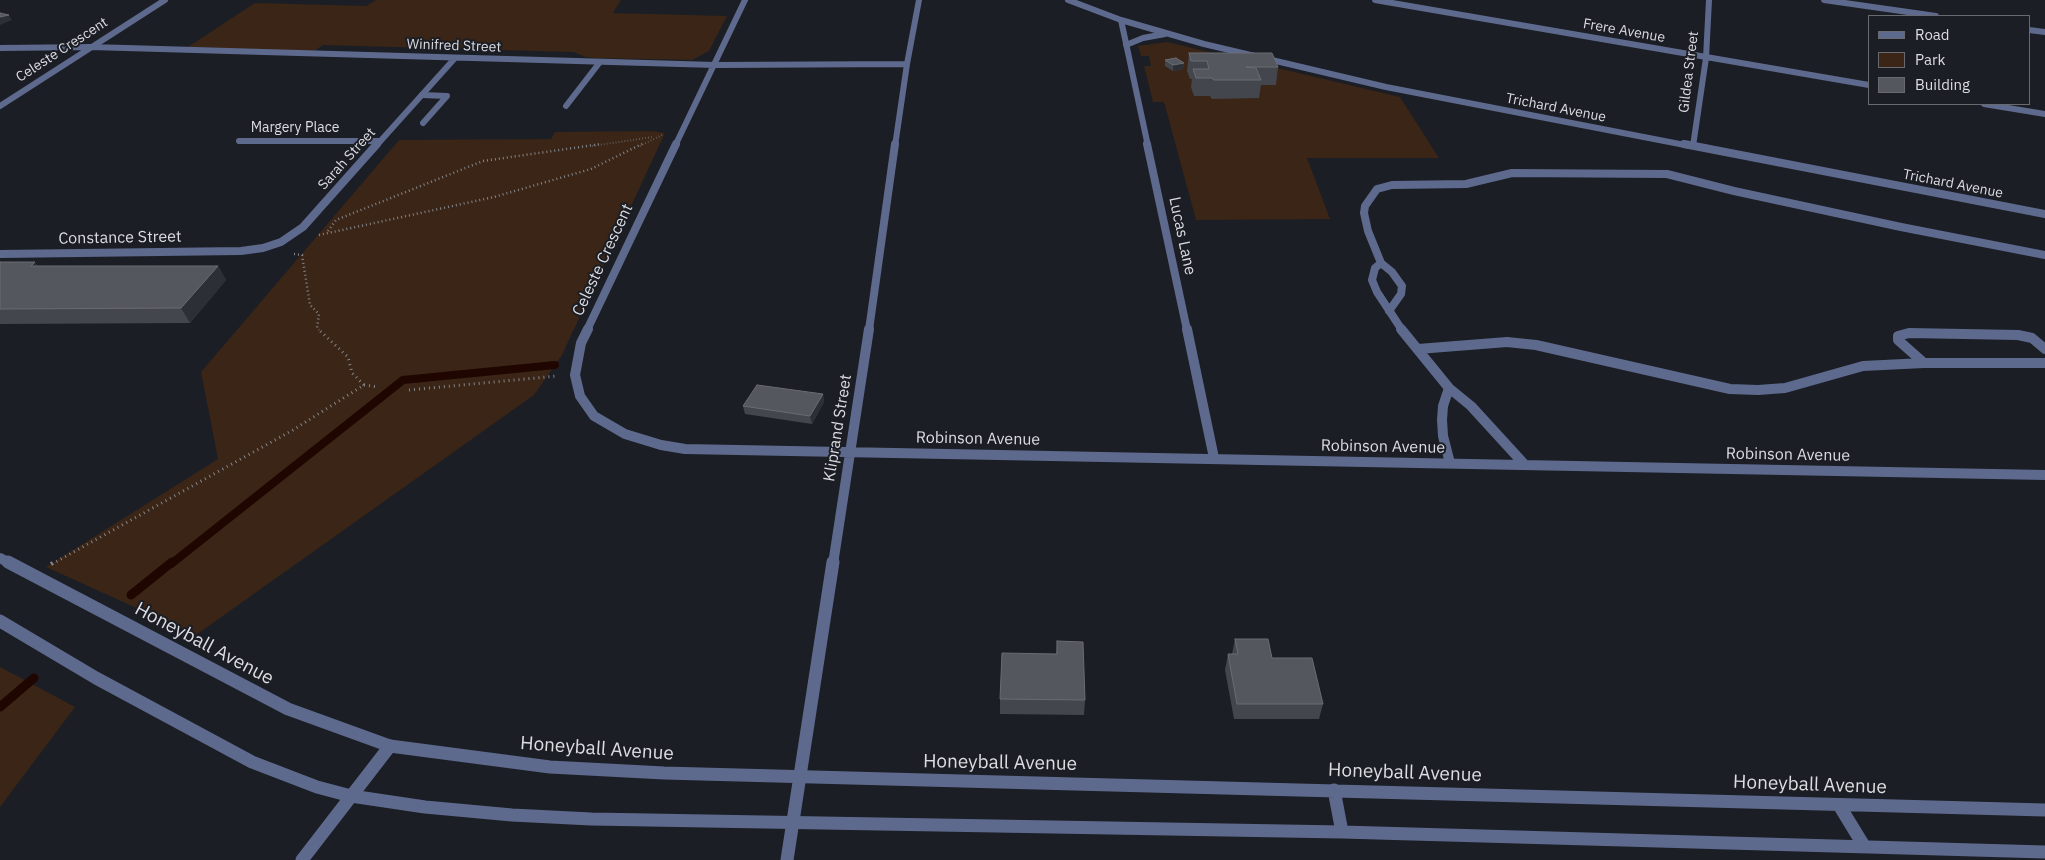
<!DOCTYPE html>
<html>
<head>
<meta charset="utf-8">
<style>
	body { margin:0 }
	#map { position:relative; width:2045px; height:860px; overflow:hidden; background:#1c1e25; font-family:"IBM Plex Sans",sans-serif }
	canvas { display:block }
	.legend { position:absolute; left:1868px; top:15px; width:162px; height:90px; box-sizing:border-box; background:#1c1e25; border:1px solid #686a70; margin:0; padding:6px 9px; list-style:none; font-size:15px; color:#dbdde1 }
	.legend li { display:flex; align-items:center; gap:10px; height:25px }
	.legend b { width:25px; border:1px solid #686a70 }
</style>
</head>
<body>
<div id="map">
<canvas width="2045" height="860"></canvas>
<ul class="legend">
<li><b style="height:6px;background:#5e6a8d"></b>Road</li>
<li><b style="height:14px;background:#3a2516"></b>Park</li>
<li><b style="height:14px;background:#55575e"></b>Building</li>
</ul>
</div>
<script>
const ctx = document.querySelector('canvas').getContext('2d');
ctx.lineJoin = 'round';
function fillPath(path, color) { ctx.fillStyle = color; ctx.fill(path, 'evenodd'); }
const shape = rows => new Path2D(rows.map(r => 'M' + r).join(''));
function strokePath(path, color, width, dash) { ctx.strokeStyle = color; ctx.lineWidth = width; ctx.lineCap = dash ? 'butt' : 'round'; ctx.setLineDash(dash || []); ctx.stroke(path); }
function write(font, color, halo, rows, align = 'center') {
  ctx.font = font + ' "IBM Plex Sans",sans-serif'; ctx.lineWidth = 4; ctx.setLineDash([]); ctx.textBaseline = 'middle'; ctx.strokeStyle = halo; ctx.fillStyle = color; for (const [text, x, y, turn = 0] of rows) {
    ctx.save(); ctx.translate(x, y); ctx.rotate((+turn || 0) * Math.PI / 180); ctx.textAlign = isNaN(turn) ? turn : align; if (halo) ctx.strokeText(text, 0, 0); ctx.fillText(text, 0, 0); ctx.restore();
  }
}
fillPath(shape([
	[376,0,621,0,613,13,727,16,709,51,692,60,594,58,586,57,573,52,323,45,314,51,188,47,255,3,366,6],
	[1167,42,1400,97,1439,158,1307,158,1330,219,1196,220,1164,102,1153,102,1144,66,1151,66,1149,56,1141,56,1138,46],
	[652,131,665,133,562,355,534,395,196,635,46,567,218,459,201,372,399,140,551,139,555,132],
	[0,667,75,707,0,807]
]), '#3a2516');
strokePath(shape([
	[171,564,403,380,555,365]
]), '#1f0600', 8);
strokePath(shape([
	[131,595,172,562],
	[0,707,34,678]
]), '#1f0600', 9);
strokePath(shape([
	[592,146,653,137],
	[640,146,662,135]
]), '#84868b', 2, [0.5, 2.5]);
strokePath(shape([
	[328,231,336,220,483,161,601,144],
	[319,235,494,197,591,169,642,144],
	[294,254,302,255,310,305,319,314,317,328,319,330]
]), '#84868b', 2.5, [1, 3]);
strokePath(shape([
	[364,385,378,387],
	[409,390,557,376],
	[52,564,293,430,364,385,352,373,348,357,318,329]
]), '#84868b', 3, [1, 4]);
strokePath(shape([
	[51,564,54,562]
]), '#84868b', 4, [2, 5]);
strokePath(shape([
	[422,95,447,96,423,123],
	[566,106,600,62]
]), '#5e6a8d', 6);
strokePath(shape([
	[1068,0,1121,20,1204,44,1386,87,1690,146],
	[1375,0,1869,85],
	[1824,0,1936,16],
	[1121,20,1148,146],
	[2029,30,2045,32],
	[1126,45,1143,38,1165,34],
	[0,48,91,47,715,65,907,64],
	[1984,104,2045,114],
	[0,106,165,0],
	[239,141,380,141],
	[376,146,455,58],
	[675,146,745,0],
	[895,146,907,64,919,0],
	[1693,146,1706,58,1709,0]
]), '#5e6a8d', 6);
strokePath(shape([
	[1147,144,1187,330],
	[1684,144,2045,214],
	[0,254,241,251,263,248,281,242,303,227,377,144],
	[1381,263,1375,268,1372,280,1377,292,1402,330],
	[1389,311,1401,294,1402,286,1392,272,1381,263,1368,231,1364,213,1365,206,1377,189,1392,185,1466,184,1512,173,1667,174,1734,191,1901,227,2045,255],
	[587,330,676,144],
	[869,330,895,144]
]), '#5e6a8d', 8);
strokePath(shape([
	[588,329,581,343,575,375,580,396,594,416,625,434,661,445,685,449,2045,475],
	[1187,329,1214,458],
	[1401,329,1449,388,1471,406,1525,465],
	[1418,349,1507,342,1536,345,1730,389,1758,390,1785,388,1863,366,1924,363,2045,363],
	[1924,363,1898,340,1898,336,1909,333,2018,335,2032,338,2045,349],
	[1449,388,1443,406,1442,420,1443,436,1450,463],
	[833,564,869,329]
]), '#5e6a8d', 10);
strokePath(shape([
	[302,860,390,746],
	[787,860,833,562]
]), '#5e6a8d', 13);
strokePath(shape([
	[0,558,11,564]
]), '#5e6a8d', 10);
strokePath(shape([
	[8,562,288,709,390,746,550,767,664,773,2045,810],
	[0,621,96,678,252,762,317,787,351,796,425,807,512,815,591,819,1342,832,2045,852],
	[1334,790,1342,832],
	[1839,805,1864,846]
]), '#5e6a8d', 13);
fillPath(shape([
	[1189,53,1278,67,1276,85,1261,85,1259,98,1212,99,1210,96,1194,96,1191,87,1192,79,1190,79,1187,71],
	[1165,60,1184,63,1183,69,1173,71,1165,66],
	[0,262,38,266,218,266,226,280,190,323,0,324],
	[823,394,824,402,812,424,745,414,743,406],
	[1235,639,1272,658,1323,704,1319,719,1234,719,1225,670,1228,654,1232,654],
	[1057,641,1085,700,1084,715,1000,714,1000,699,1056,654]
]), '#44464e');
fillPath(shape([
	[9,15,12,20,0,25,0,17],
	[1184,63,1183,69,1173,71,1173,65],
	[35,262,45,276,31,266],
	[218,266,226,280,190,323,181,308],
	[823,394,824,402,812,424,810,416]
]), '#2d2f37');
const building = shape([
	[0,13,9,15,0,17,0,13],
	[1189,53,1272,53,1278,67,1246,67,1256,68,1261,80,1214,80,1212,78,1196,78,1193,69,1209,69,1207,61,1191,61,1189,53],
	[1176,58,1184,63,1173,65,1165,60,1176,58],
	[0,262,35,262,31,266,218,266,181,308,0,309,0,262],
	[757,385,823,394,810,416,743,406,757,385],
	[1235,639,1268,639,1272,658,1312,658,1323,704,1237,704,1228,654,1238,654,1235,639],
	[1057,641,1083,642,1085,700,1000,699,1002,653,1057,654,1057,641]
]);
fillPath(building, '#55575e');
strokePath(building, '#6a6c72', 1);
write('14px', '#dbdde1', '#1c1e25', [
	["Frere Avenue",1624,31,10],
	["Winifred Street",454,46,2],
	["Celeste Crescent",62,50,-33],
	["Gildea Street",1689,72,-83],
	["Trichard Avenue",1556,108,11],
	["Margery Place",295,128],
	["Sarah Street",347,159,-48],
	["Trichard Avenue",1953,184,11]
]);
write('16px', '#dbdde1', '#1c1e25', [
	["Lucas Lane",1182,236,78],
	["Constance Street",120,238,-1],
	["Celeste Crescent",603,260,-65],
	["Kliprand Street",838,428,-81],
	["Robinson Avenue",978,439,1],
	["Robinson Avenue",1383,447,1],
	["Robinson Avenue",1788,455,1]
]);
write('19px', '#dbdde1', '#1c1e25', [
	["Honeyball Avenue",204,644,28],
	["Honeyball Avenue",597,749,4],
	["Honeyball Avenue",1000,763,1],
	["Honeyball Avenue",1405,773,2],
	["Honeyball Avenue",1810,785,2]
]);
</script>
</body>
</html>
